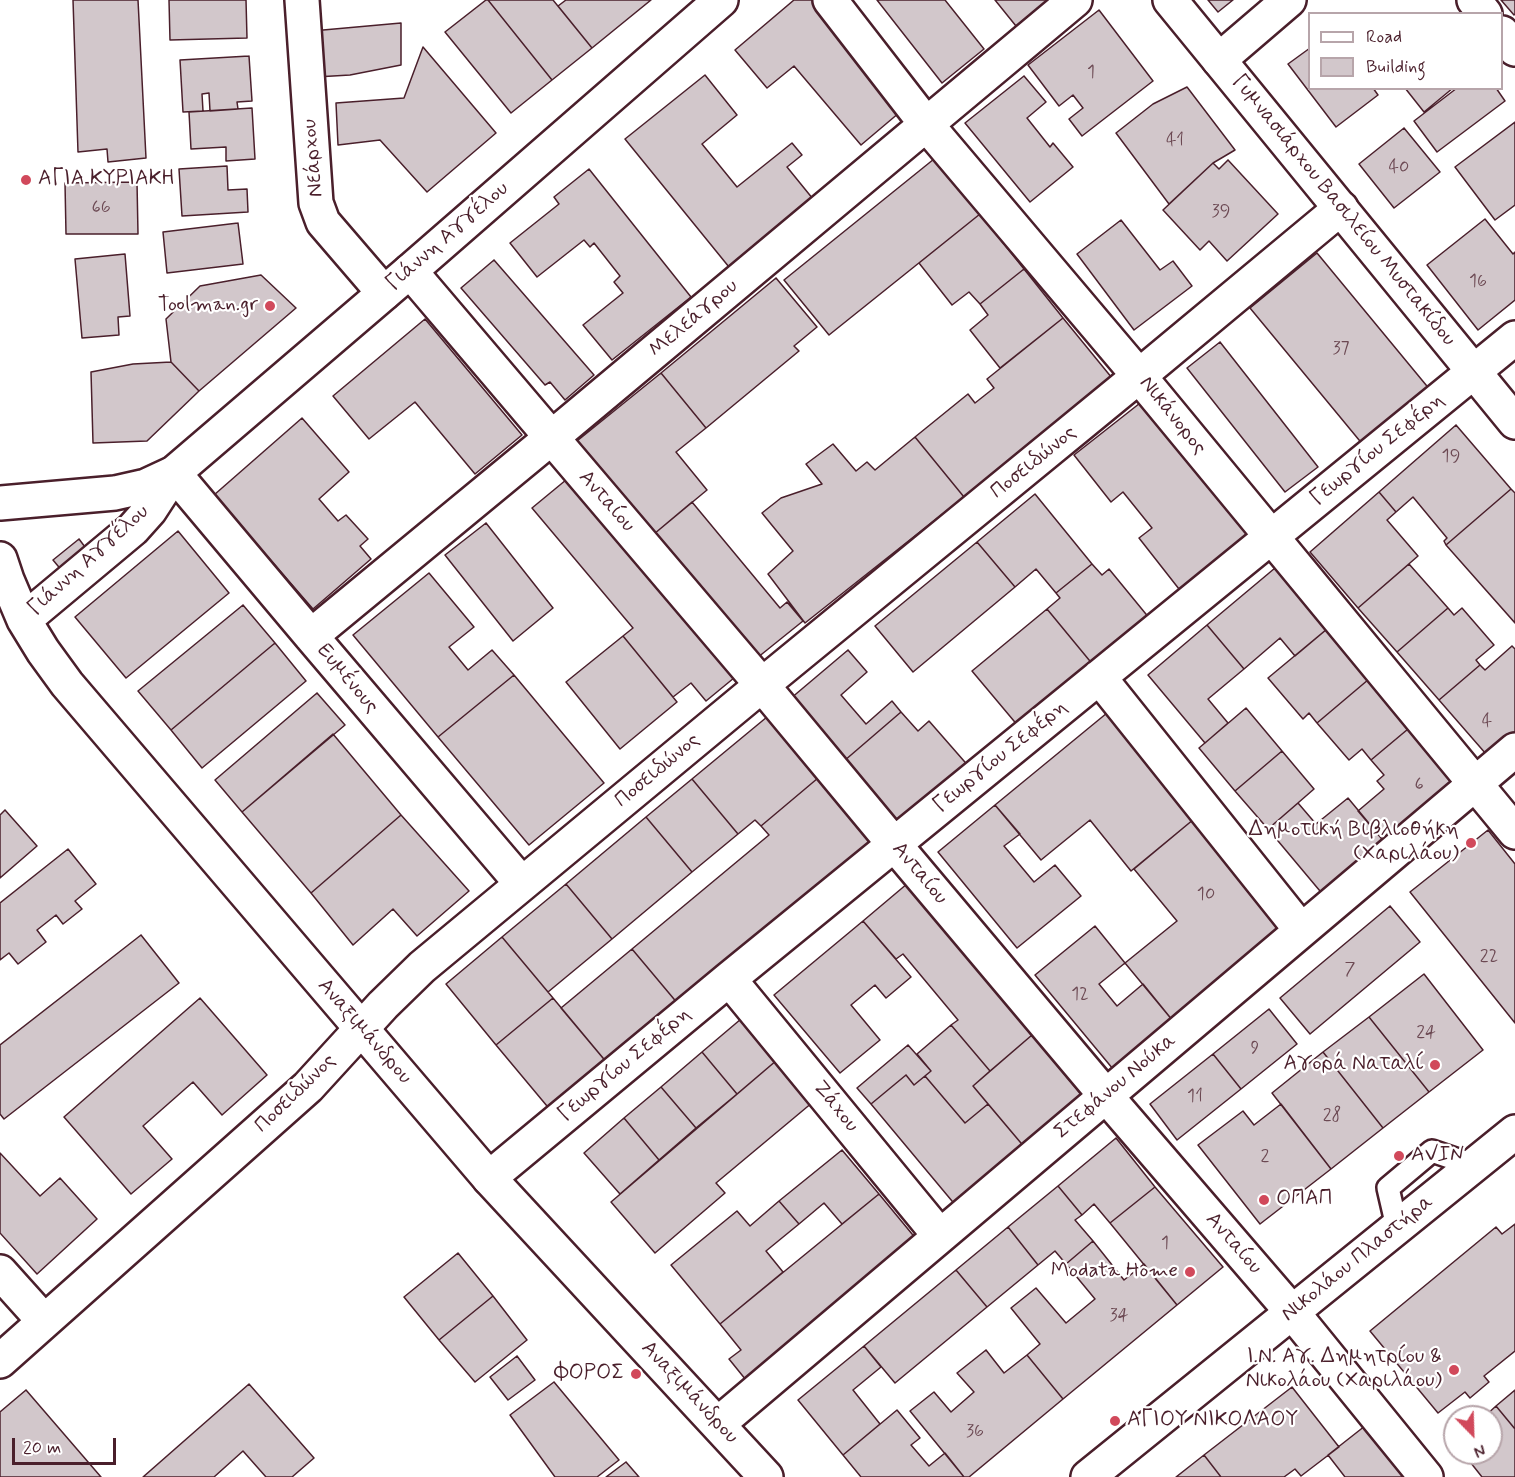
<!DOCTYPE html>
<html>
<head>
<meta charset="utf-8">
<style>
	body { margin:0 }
	#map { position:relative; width:1515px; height:1477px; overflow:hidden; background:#fff; font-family:Mynerve,sans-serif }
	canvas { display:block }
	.legend { position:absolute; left:1308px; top:12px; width:195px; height:78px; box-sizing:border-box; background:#fff; border:2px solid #b7a5aa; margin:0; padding:8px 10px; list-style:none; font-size:18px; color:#4a1f2b }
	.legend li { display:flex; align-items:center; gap:12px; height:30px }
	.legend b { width:30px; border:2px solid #b7a5aa }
	.north { position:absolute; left:1443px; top:1405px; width:60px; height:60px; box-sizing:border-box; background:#fff; border:2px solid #b7a5aa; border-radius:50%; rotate:157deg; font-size:16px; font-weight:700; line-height:24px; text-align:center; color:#4a1f2b }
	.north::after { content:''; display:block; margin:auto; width:21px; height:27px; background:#d1495b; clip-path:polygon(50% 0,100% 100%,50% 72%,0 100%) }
	.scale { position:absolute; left:12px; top:1438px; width:104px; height:27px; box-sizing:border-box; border:3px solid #4a1f2b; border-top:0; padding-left:8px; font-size:18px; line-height:21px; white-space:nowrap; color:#4a1f2b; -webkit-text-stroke:4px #fff; paint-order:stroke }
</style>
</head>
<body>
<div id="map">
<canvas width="1515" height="1477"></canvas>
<ul class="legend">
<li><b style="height:8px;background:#fff"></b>Road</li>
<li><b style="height:16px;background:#d2c7cb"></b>Building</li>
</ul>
<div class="north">N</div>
<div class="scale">20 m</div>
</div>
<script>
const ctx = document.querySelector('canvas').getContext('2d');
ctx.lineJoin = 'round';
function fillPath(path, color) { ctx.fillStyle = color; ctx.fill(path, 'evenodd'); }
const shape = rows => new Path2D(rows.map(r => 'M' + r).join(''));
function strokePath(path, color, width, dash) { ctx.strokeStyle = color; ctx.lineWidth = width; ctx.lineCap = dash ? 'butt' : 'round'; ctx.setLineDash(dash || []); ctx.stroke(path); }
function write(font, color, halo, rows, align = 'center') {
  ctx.font = font + ' Mynerve,sans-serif'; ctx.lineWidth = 4.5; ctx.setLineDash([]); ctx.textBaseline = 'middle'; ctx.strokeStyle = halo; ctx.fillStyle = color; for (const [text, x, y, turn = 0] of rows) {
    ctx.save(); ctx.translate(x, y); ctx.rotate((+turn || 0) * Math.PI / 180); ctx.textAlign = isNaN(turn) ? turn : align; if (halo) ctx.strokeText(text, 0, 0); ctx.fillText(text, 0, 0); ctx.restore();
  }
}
const building = shape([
	[73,0,138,0,146,158,108,162,107,149,78,152,73,0],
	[169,0,246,0,247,38,170,40,169,0],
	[486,0,488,0,552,80,511,113,445,32,486,0],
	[488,0,553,0,592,48,552,80,488,0],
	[566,0,651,0,592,48,558,6,566,0],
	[794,0,816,0,906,107,861,145,794,66,767,88,735,50,794,0],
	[877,0,945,0,984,49,942,83,877,0],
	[995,0,1049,0,1016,26,995,0],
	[1208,0,1233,0,1218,12,1208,0],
	[1501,0,1515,0,1515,14,1514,15,1501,0],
	[1099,10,1153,81,1082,136,1069,119,1083,108,1073,95,1059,106,1028,65,1099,10],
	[401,23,401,65,350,75,316,77,312,31,401,23],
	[423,47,496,133,427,192,380,140,338,145,336,103,404,98,423,47],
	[1310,48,1310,88,1373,88,1378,95,1336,127,1288,64,1310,48],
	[249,56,252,101,237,102,238,109,210,111,209,93,202,94,203,111,183,112,180,60,249,56],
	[705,75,737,115,702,144,737,187,792,143,802,155,787,167,813,199,729,267,625,139,705,75],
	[1024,76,1046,102,1027,118,1050,147,1053,143,1073,167,1030,202,965,123,1024,76],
	[1187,87,1235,150,1213,163,1169,204,1116,133,1153,104,1187,87],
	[1405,88,1453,88,1424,112,1405,88],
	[1457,88,1496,88,1505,101,1437,152,1414,121,1457,88],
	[252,108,255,159,226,161,226,147,191,149,189,112,252,108],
	[1515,122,1515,205,1495,220,1455,167,1515,122],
	[1404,128,1440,172,1394,208,1359,164,1404,128],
	[934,159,980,214,829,335,784,280,934,159],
	[1228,160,1278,214,1227,261,1209,241,1200,250,1163,210,1213,163,1219,169,1228,160],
	[227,166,228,190,247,189,248,212,182,216,179,169,227,166],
	[589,169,691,297,612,360,583,325,623,293,614,282,620,276,594,243,590,247,584,240,537,277,510,243,559,204,554,197,589,169],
	[137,182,138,234,66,234,65,183,137,182],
	[980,214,1024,269,980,304,969,292,952,305,919,263,980,214],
	[1485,219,1513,254,1515,252,1515,300,1478,330,1427,265,1485,219],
	[1121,220,1160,270,1173,261,1192,286,1134,330,1077,254,1121,220],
	[238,223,243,264,167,273,163,232,238,223],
	[1317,253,1431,391,1364,446,1250,308,1317,253],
	[125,254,130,316,118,317,119,335,82,338,75,259,125,254],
	[494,260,594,375,565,400,550,382,545,385,461,288,494,260],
	[1024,269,1063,318,1000,368,970,330,988,315,980,304,1024,269],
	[261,275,296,308,199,391,171,362,166,319,200,286,261,275],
	[776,278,817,327,794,346,799,351,706,428,661,373,776,278],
	[1063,318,1112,378,964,497,915,437,968,394,975,403,994,388,987,379,1063,318],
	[425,319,522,435,475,474,415,402,369,439,333,396,425,319],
	[1220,342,1318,467,1285,492,1187,368,1220,342],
	[171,362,199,391,147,441,93,443,91,372,133,364,171,362],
	[661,373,706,428,676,452,707,490,654,534,577,441,661,373],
	[1149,396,1254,530,1179,589,1139,538,1152,528,1123,492,1111,502,1074,455,1149,396],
	[302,418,349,472,319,499,338,521,346,515,368,539,360,546,371,559,313,609,214,495,302,418],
	[1456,425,1511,489,1446,545,1444,541,1447,538,1413,497,1396,512,1379,492,1456,425],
	[915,437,964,497,805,623,768,574,793,551,762,513,781,498,822,484,806,464,833,444,856,471,867,462,875,470,915,437],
	[572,475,740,673,706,701,691,683,673,697,623,636,633,628,532,508,572,475],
	[1511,489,1515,493,1515,623,1446,545,1511,489],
	[1379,492,1396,512,1387,520,1418,556,1358,608,1310,552,1379,492],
	[1035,494,1092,564,1056,593,1036,569,1015,587,977,542,1035,494],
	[692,502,780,608,787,602,803,621,757,658,654,534,692,502],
	[486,523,553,608,513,641,445,555,486,523],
	[178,531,229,593,126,678,75,617,178,531],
	[79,539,88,551,63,572,53,560,79,539],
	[977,542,1015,587,913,672,875,626,977,542],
	[1281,563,1333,624,1295,656,1280,638,1244,669,1207,625,1281,563],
	[1092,564,1102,575,1109,569,1150,619,1094,666,1047,609,1060,598,1056,593,1092,564],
	[1409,564,1448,608,1397,652,1358,608,1409,564],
	[429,573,474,627,449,647,468,670,492,650,514,675,438,737,353,635,429,573],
	[243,605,275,643,171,730,138,691,243,605],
	[1448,608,1454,615,1462,608,1494,645,1476,660,1480,665,1439,700,1397,652,1448,608],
	[1047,609,1094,666,1019,727,972,671,1047,609],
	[1333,624,1375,674,1317,723,1309,713,1303,719,1268,678,1333,624],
	[1207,625,1244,669,1208,699,1228,723,1205,743,1148,675,1207,625],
	[623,636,677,702,620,749,566,682,623,636],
	[275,643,306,681,202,768,171,730,275,643],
	[1512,646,1515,649,1515,743,1493,762,1439,700,1480,665,1485,670,1512,646],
	[848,650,867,672,841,695,866,724,892,701,901,712,844,761,790,699,848,650],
	[1375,674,1420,719,1371,760,1362,749,1349,760,1317,723,1375,674],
	[514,675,604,783,529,845,438,737,514,675],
	[317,693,345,725,242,812,215,780,317,693],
	[1246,708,1282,751,1235,791,1199,748,1246,708],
	[773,712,824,773,761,826,755,820,738,834,692,779,773,712],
	[901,712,918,731,929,721,971,769,903,828,844,761,901,712],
	[1107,713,1194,819,1131,871,1090,820,1041,860,995,805,1107,713],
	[1414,724,1463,781,1387,845,1358,811,1384,789,1377,781,1384,775,1371,760,1414,724],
	[333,734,401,815,311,893,242,812,333,734],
	[1282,751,1314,789,1268,829,1235,791,1282,751],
	[824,773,884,846,684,1011,632,949,769,835,761,826,824,773],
	[692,779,738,834,692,872,646,817,692,779],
	[1348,798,1387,845,1325,897,1268,829,1298,803,1316,824,1348,798],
	[995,805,1020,834,1004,846,1034,882,1055,865,1081,896,1017,948,938,852,995,805],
	[5,810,37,846,0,878,0,815,5,810],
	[401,815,469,891,417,936,393,909,353,945,311,893,401,815],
	[646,817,692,872,612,939,566,884,646,817],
	[1194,819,1285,929,1173,1021,1125,963,1177,921,1134,869,1194,819],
	[1488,830,1515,864,1515,1023,1410,892,1488,830],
	[68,849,96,884,75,901,82,909,63,924,56,915,37,930,46,942,18,964,9,953,0,960,0,903,68,849],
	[914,878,1003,983,994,990,1032,1035,990,1071,951,1025,958,1020,903,954,896,959,863,921,914,878],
	[566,884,612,939,548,992,502,937,566,884],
	[1390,906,1420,942,1310,1034,1280,998,1390,906],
	[863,921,911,977,886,998,875,985,851,1005,880,1040,840,1073,774,995,863,921],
	[1095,926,1125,963,1099,984,1117,1006,1143,984,1173,1021,1113,1069,1035,975,1095,926],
	[141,935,179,983,4,1119,0,1114,0,1045,141,935],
	[502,937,553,998,496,1045,446,984,502,937],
	[632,949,684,1011,613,1070,561,1008,632,949],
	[1424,974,1483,1050,1429,1092,1369,1017,1424,974],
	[200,998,267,1075,222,1115,193,1082,143,1126,172,1159,131,1194,64,1117,200,998],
	[553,998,613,1070,557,1118,496,1045,553,998],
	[1269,1009,1297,1044,1241,1089,1213,1054,1269,1009],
	[1369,1017,1429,1092,1383,1128,1323,1052,1369,1017],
	[741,1019,777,1060,737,1094,702,1052,741,1019],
	[951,1025,990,1071,973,1086,988,1104,965,1123,925,1076,931,1071,917,1054,951,1025],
	[1032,1035,1085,1099,1026,1149,973,1086,1032,1035],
	[908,1045,931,1071,914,1085,906,1075,871,1104,857,1088,908,1045],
	[702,1052,737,1094,696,1128,661,1087,702,1052],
	[1323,1052,1383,1128,1331,1169,1272,1093,1323,1052],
	[1213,1054,1241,1089,1177,1140,1150,1104,1213,1054],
	[777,1060,813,1102,716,1183,725,1193,655,1253,611,1202,777,1060],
	[906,1075,914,1085,925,1076,965,1123,988,1104,1026,1149,957,1207,871,1104,906,1075],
	[661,1087,696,1128,659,1160,624,1118,661,1087],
	[1281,1104,1331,1169,1260,1224,1198,1145,1243,1111,1254,1125,1281,1104],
	[624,1118,659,1160,620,1194,584,1153,624,1118],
	[1116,1138,1155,1187,1110,1223,1094,1204,1082,1215,1058,1186,1116,1138],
	[842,1150,879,1194,842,1224,824,1203,799,1224,779,1201,842,1150],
	[0,1153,40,1196,60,1178,97,1219,37,1274,0,1233,0,1153],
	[1058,1186,1082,1215,1075,1220,1093,1241,1066,1264,1055,1251,1038,1265,1008,1227,1058,1186],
	[1155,1187,1223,1267,1177,1305,1110,1223,1155,1187],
	[879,1194,917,1240,746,1380,729,1359,741,1350,720,1324,879,1194],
	[779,1201,799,1224,766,1251,783,1272,720,1324,671,1265,737,1211,750,1226,779,1201],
	[1515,1224,1515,1351,1484,1376,1489,1382,1470,1398,1465,1392,1438,1413,1370,1331,1496,1227,1502,1234,1515,1224],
	[1008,1227,1038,1265,987,1307,956,1270,1008,1227],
	[1093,1241,1124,1280,1144,1264,1177,1305,1063,1399,1027,1355,1040,1344,1011,1308,1036,1288,1066,1323,1095,1299,1066,1264,1093,1241],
	[458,1253,493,1296,439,1340,404,1297,458,1253],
	[956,1270,987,1307,895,1383,864,1346,956,1270],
	[493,1296,527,1340,475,1382,439,1340,493,1296],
	[864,1346,881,1367,853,1390,880,1424,843,1455,798,1400,864,1346],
	[986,1350,1004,1373,1027,1355,1063,1399,969,1477,964,1477,910,1411,934,1392,951,1412,974,1392,957,1373,986,1350],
	[517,1356,535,1380,508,1400,490,1377,517,1356],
	[554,1382,619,1460,597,1477,555,1477,510,1415,554,1382],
	[249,1384,314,1458,292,1477,266,1477,243,1451,214,1477,143,1477,249,1384],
	[1292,1387,1339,1447,1301,1476,1295,1469,1284,1477,1221,1477,1204,1455,1292,1387],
	[26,1390,101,1477,0,1477,0,1412,26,1390],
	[1515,1390,1515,1429,1496,1406,1515,1390],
	[1496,1406,1515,1429,1515,1477,1482,1477,1463,1453,1491,1453,1491,1417,1484,1417,1496,1406],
	[897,1410,920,1438,911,1445,929,1466,945,1453,964,1477,861,1477,843,1455,897,1410],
	[1370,1422,1414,1477,1345,1477,1328,1455,1370,1422],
	[1204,1455,1221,1477,1176,1477,1204,1455],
	[626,1462,639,1477,606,1477,626,1462]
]);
fillPath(building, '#d2c7cb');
strokePath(building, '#4a1f2b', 1.5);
const lane = shape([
	[1397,1227,1388,1188,1432,1151,1473,1165]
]);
const street = shape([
	[302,0,316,203,323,222,384,293],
	[830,0,926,124,1139,376,1515,832],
	[1474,0,1485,14],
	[1502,33,1515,49],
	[1219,60,1289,0],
	[410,271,762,685,894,844,1106,1096,1292,1312,1426,1477],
	[174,473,311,636,522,884],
	[311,636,551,438,1075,0],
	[1099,677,1301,930],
	[729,979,940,1236],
	[489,1178,729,979,1515,338],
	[0,1272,44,1321],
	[0,1361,308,1087,383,1005,422,967,762,685,1139,376,1341,208],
	[718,1424,1515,750]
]);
const secondary = shape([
	[1170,0,1515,422],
	[0,503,115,493,146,486,174,473,410,271,721,0],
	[0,559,7,580,24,620,43,651,67,684,489,1178,766,1477],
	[24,620,133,529,150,510,174,473],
	[1088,1477,1515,1132]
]);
strokePath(lane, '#4a1f2b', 26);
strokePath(street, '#4a1f2b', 38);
strokePath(secondary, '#4a1f2b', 38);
strokePath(lane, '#fff', 21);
strokePath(street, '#fff', 33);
strokePath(secondary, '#fff', 33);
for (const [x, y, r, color] of [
	[26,180,6,"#d1495b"],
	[270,306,6,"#d1495b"],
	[1471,843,6,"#d1495b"],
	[1435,1065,6,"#d1495b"],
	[1399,1156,6,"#d1495b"],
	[1264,1200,6,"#d1495b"],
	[1190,1272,6,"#d1495b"],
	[1454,1370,6,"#d1495b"],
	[636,1374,6,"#d1495b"],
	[1115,1421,6,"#d1495b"]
]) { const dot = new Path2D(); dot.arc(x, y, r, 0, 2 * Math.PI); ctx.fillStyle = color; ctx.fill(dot); strokePath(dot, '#fff', 2); }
write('18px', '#6c4953', null, [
	["1",1091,73],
	["41",1175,141],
	["40",1399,168],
	["66",101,208],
	["39",1221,212],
	["16",1478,282],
	["37",1341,349],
	["19",1451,457],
	["4",1487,722],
	["6",1419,785],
	["10",1206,895],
	["22",1489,957],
	["7",1350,970],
	["12",1080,995],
	["24",1426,1033],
	["9",1255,1049],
	["11",1195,1097],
	["28",1332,1116],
	["2",1265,1157],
	["1",1165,1244],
	["34",1119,1316],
	["36",975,1432]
]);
write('21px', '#4a1f2b', '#fff', [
	["Νεάρχου",314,158,-95],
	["Γυμνασιάρχου Βασιλείου Μυστακίδου",1343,211,51],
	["Γιάννη Αγγέλου",448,237,-41],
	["Μελεάγρου",694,319,-40],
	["Νικάνορος",1172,416,51],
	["Γεωργίου Σεφέρη",1378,450,-39],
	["Ποσειδώνος",1034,463,-39],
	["Ανταίου",606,502,49],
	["Γιάννη Αγγέλου",89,561,-42],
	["Ευμένους",347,679,50],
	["Γεωργίου Σεφέρη",1001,757,-39],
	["Ποσειδώνος",658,771,-40],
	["Ανταίου",919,874,50],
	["Αναξιμάνδρου",364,1032,49],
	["Γεωργίου Σεφέρη",625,1065,-40],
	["Στεφάνου Νούκα",1116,1087,-40],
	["Ποσειδώνος",296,1094,-44],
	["Ζάχου",835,1107,51],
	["Ανταίου",1233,1244,49],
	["Νικολάου Πλαστήρα",1358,1259,-39],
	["Αναξιμάνδρου",689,1393,47]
]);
write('21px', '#4a1f2b', '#fff', [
	["ΑΓΙΑ ΚΥΡΙΑΚΗ",38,180,"left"],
	["Toolman.gr",258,306],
	["Δημοτική Βιβλιοθήκη",1459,831],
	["(Χαριλάου)",1459,855],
	["Αγορά Ναταλί",1423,1065],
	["AVIN",1411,1156,"left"],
	["ΟΠΑΠ",1276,1200,"left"],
	["Modata Home",1178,1272],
	["Ι.Ν. Αγ. Δημητρίου &",1442,1358],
	["Νικολάου (Χαριλάου)",1442,1382],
	["ΦΟΡΟΣ",624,1374],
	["ΑΓΙΟΥ ΝΙΚΟΛΑΟΥ",1127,1421,"left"]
], 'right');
</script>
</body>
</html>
